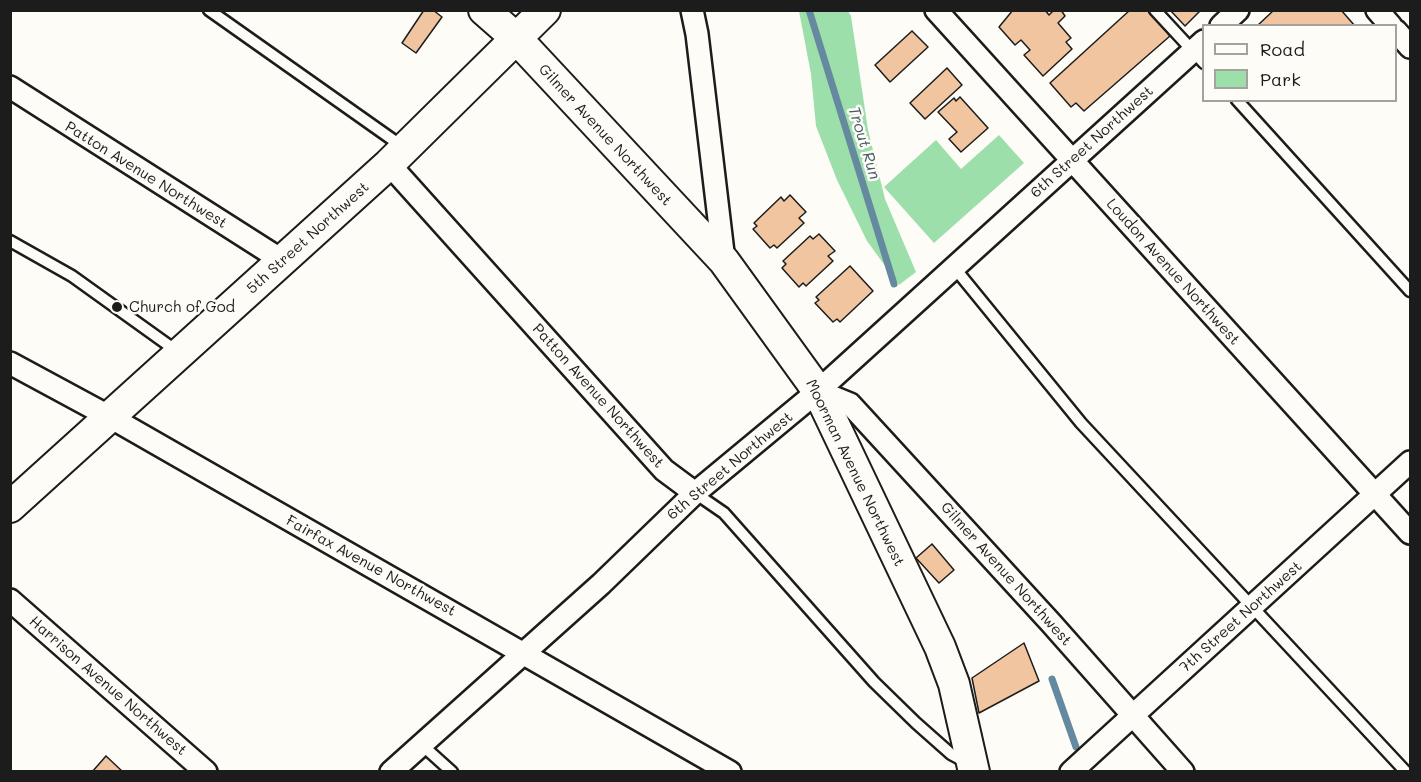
<!DOCTYPE html>
<html>
<head>
<meta charset="utf-8">
<style>
	body { margin:0 }
	#map { position:relative; width:1421px; height:782px; overflow:hidden; background:#fdfcf7; font-family:Mali,sans-serif }
	canvas { display:block }
	.frame { position:absolute; inset:0; border:12px solid #1c1c1c; pointer-events:none }
	.legend { position:absolute; left:1202px; top:24px; width:195px; height:78px; box-sizing:border-box; background:#fdfcf7; border:2px solid #a3a29f; margin:0; padding:8px 10px; list-style:none; font-size:18px; color:#1c1c1c }
	.legend li { display:flex; align-items:center; gap:12px; height:30px }
	.legend b { width:30px; border:2px solid #a3a29f }
</style>
</head>
<body>
<div id="map">
<canvas width="1421" height="782"></canvas>
<div class="frame"></div>
<ul class="legend">
<li><b style="height:8px;background:#fdfcf7"></b>Road</li>
<li><b style="height:16px;background:#9ddfaa"></b>Park</li>
</ul>
</div>
<script>
const ctx = document.querySelector('canvas').getContext('2d');
ctx.lineJoin = 'round';
function fillPath(path, color) { ctx.fillStyle = color; ctx.fill(path, 'evenodd'); }
const shape = rows => new Path2D(rows.map(r => 'M' + r).join(''));
function strokePath(path, color, width, dash) { ctx.strokeStyle = color; ctx.lineWidth = width; ctx.lineCap = dash ? 'butt' : 'round'; ctx.setLineDash(dash || []); ctx.stroke(path); }
function write(font, color, halo, rows, align = 'center') {
  ctx.font = font + ' Mali,sans-serif'; ctx.lineWidth = 5; ctx.setLineDash([]); ctx.textBaseline = 'middle'; ctx.strokeStyle = halo; ctx.fillStyle = color; for (const [text, x, y, turn = 0] of rows) {
    ctx.save(); ctx.translate(x, y); ctx.rotate((+turn || 0) * Math.PI / 180); ctx.textAlign = isNaN(turn) ? turn : align; if (halo) ctx.strokeText(text, 0, 0); ctx.fillText(text, 0, 0); ctx.restore();
  }
}
fillPath(shape([
	[799,11,848,11,851,16,868,130,885,199,916,272,899,285,867,241,837,180,816,126,811,74],
	[999,135,1024,163,934,243,884,187,936,140,961,169]
]), '#9ddfaa');
strokePath(shape([
	[809,10,894,284],
	[1052,679,1076,747]
]), '#65899f', 7);
const building = shape([
	[424,10,433,10,442,17,416,53,402,43,424,10],
	[1013,10,1045,10,1049,15,1054,10,1061,10,1065,16,1058,23,1071,38,1066,42,1072,49,1043,76,1024,55,1030,50,1021,40,1015,45,999,27,1013,10],
	[1130,10,1148,10,1170,36,1084,111,1076,103,1071,107,1050,83,1130,10],
	[1170,10,1201,10,1185,26,1170,10],
	[1274,10,1341,10,1355,26,1257,26,1274,10],
	[912,31,928,47,890,82,875,65,912,31],
	[947,68,962,85,925,119,910,103,947,68],
	[960,97,988,128,961,152,949,139,957,132,938,112,954,98,956,101,960,97],
	[790,195,806,212,799,218,804,223,777,248,774,245,770,248,753,229,757,226,754,223,781,197,784,201,790,195],
	[819,234,835,251,828,256,833,261,806,286,803,283,799,287,782,268,786,264,783,261,810,236,813,239,819,234],
	[850,266,873,291,840,322,837,319,833,322,815,303,819,300,816,297,850,266],
	[932,544,954,570,939,583,916,558,932,544],
	[1024,643,1039,681,979,713,972,678,1024,643],
	[106,756,123,772,92,772,106,756]
]);
fillPath(building, '#f0c59f');
strokePath(building, '#1c1c1c', 1.5);
const lane = shape([
	[209,10,403,147],
	[1155,10,1204,63],
	[1237,100,1410,291],
	[10,241,72,276,178,352],
	[953,266,1081,423,1406,772],
	[695,493,724,513,874,682,916,723,951,754,966,762],
	[421,744,452,772]
]);
const street = shape([
	[692,10,697,34,724,261],
	[936,10,1410,533],
	[1377,10,1391,26],
	[1221,26,1238,10],
	[1396,31,1410,47],
	[10,87,283,261],
	[389,164,664,470,695,493],
	[10,363,110,417,730,772],
	[818,391,850,404,1051,623,1183,772],
	[10,600,206,772],
	[391,772,601,584,695,493,818,391,1204,41],
	[1071,772,1410,462]
]);
const secondary = shape([
	[484,10,516,38,724,261,818,391,940,647,954,684,974,772],
	[10,507,389,164,545,10]
]);
strokePath(lane, '#1c1c1c', 15);
strokePath(street, '#1c1c1c', 26);
strokePath(secondary, '#1c1c1c', 34);
strokePath(lane, '#fdfcf7', 10);
strokePath(street, '#fdfcf7', 21);
strokePath(secondary, '#fdfcf7', 30);
for (const [x, y, r, color] of [
	[117,307,6,"#1c1c1c"]
]) { const dot = new Path2D(); dot.arc(x, y, r, 0, 2 * Math.PI); ctx.fillStyle = color; ctx.fill(dot); strokePath(dot, '#fdfcf7', 2); }
write('15px', '#1c1c1c', '#fdfcf7', [
	["Gilmer Avenue Northwest",605,135,47],
	["6th Street Northwest",1092,142,-42],
	["Patton Avenue Northwest",146,175,32],
	["5th Street Northwest",308,238,-42],
	["Loudon Avenue Northwest",1173,272,48],
	["Patton Avenue Northwest",598,396,48],
	["6th Street Northwest",730,466,-40],
	["Moorman Avenue Northwest",855,473,64],
	["Fairfax Avenue Northwest",371,566,29],
	["Gilmer Avenue Northwest",1006,574,48],
	["7th Street Northwest",1241,617,-42],
	["Harrison Avenue Northwest",108,686,41]
]);
write('15px', '#1c1c1c', '#fdfcf7', [
	["Church of God",129,307]
], 'left');
write('italic 16px', '#475b68', '#fdfcf7', [
	["Trout Run",864,143,73]
]);
</script>
</body>
</html>
